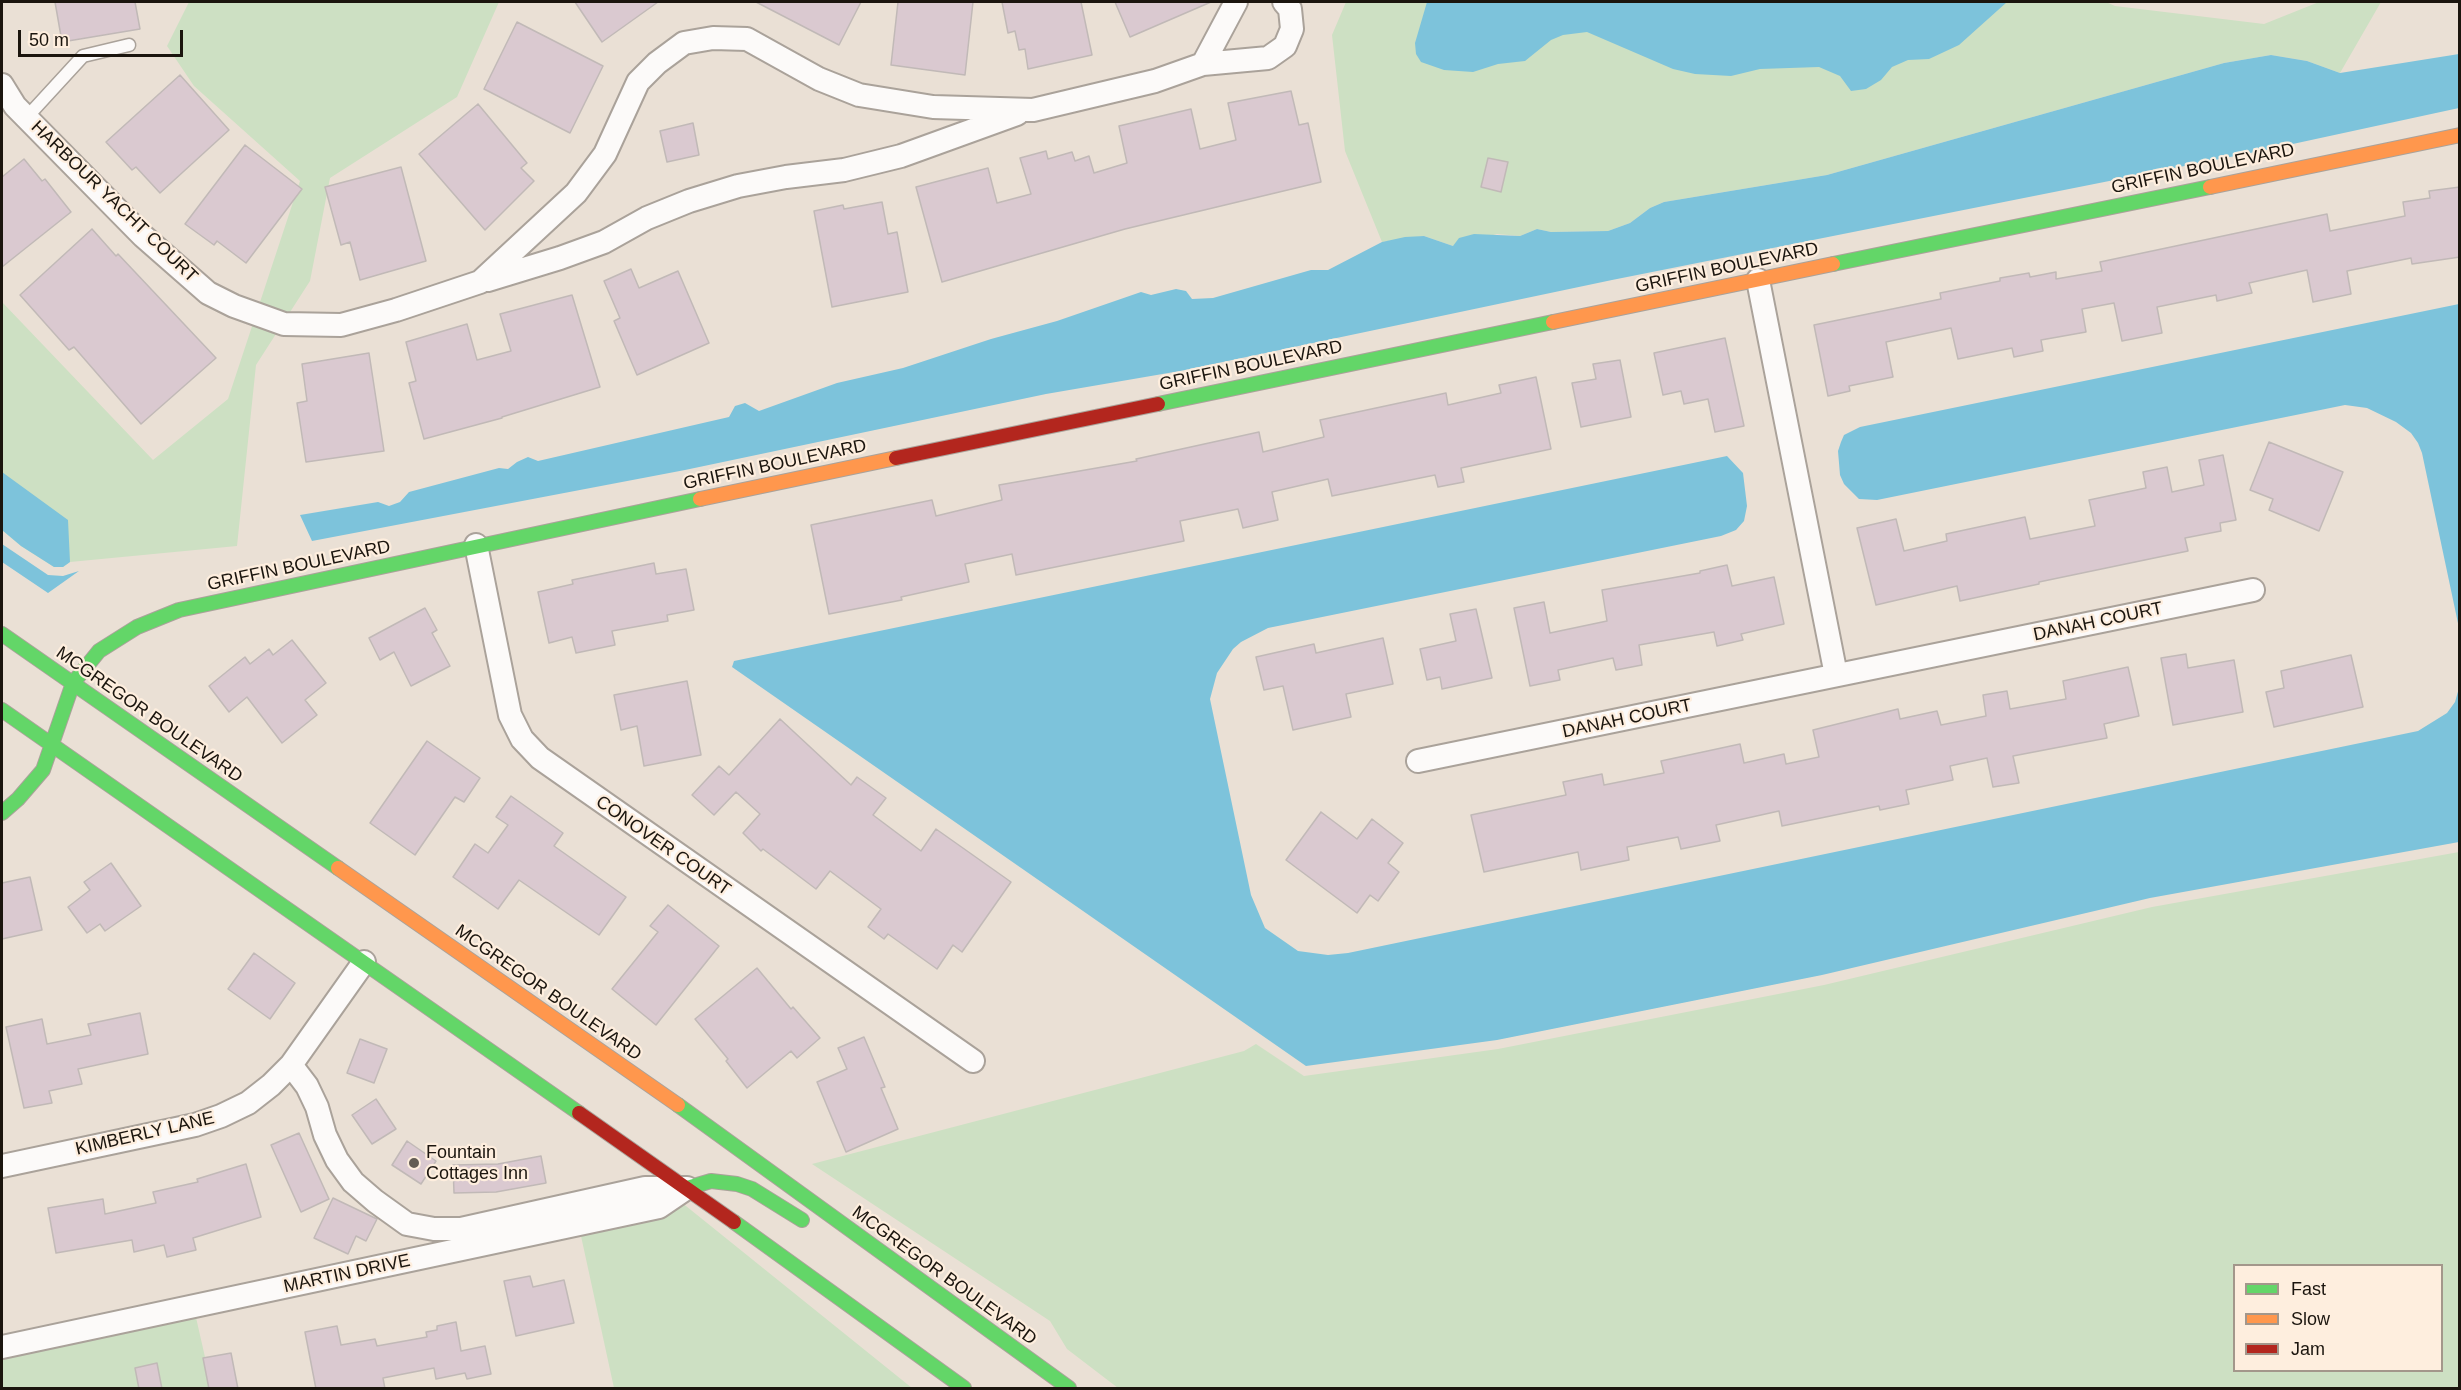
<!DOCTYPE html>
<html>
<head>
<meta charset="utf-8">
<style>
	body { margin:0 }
	#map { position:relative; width:2461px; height:1390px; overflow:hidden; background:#eae0d5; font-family:Arial,sans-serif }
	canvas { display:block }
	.frame { position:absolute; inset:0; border:3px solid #1b150e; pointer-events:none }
	.legend { position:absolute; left:2233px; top:1264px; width:210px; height:108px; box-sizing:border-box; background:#feeede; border:2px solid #a3978b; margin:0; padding:8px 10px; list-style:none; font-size:18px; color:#1b150e }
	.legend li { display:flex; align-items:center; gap:12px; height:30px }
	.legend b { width:30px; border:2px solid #a3978b }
	.scale { position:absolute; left:18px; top:30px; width:165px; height:27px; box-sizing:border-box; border:3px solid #1b150e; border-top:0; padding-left:8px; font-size:18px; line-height:21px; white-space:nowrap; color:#1b150e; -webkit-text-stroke:4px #feeede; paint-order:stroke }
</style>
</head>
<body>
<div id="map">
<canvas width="2461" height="1390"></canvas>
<div class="frame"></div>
<ul class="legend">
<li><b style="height:8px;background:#63d668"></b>Fast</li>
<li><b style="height:8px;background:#ff974d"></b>Slow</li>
<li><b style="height:8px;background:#b3261e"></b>Jam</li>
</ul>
<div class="scale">50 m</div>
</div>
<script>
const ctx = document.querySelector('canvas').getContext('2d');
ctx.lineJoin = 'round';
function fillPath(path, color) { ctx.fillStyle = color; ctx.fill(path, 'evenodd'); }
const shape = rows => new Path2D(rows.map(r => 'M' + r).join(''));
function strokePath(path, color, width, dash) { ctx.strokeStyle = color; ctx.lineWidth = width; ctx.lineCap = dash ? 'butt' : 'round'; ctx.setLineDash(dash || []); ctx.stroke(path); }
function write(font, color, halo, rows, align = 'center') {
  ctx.font = font + ' Arial,sans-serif'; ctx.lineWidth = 4.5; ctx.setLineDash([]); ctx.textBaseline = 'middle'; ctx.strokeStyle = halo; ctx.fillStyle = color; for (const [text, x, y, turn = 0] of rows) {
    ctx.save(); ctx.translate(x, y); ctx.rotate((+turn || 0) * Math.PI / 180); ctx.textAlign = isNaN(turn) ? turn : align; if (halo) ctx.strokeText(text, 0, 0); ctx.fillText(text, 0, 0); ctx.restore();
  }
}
fillPath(shape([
	[189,2,499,2,457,97,330,178,310,281,256,365,237,546,70,562,63,567,54,567,21,546,2,530,2,302,153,460,228,399,300,181,194,86,167,46],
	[1346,2,2106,2,2115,6,2264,24,2319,2,2381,2,2340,73,2307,61,2271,55,2224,63,1827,175,1664,202,1650,208,1630,223,1608,231,1551,232,1537,229,1520,236,1497,234,1453,246,1424,236,1382,242,1345,151,1332,35],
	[2459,852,2459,1388,1118,1388,1067,1349,1050,1321,812,1164,1244,1051,1256,1044,1304,1076,1498,1049,1824,985,2152,907],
	[2234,1266,2442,1266,2442,1370,2234,1370],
	[681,1202,912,1388,614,1388,581,1236],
	[195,1313,212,1388,2,1388,2,1345]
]), '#cde0c3');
fillPath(shape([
	[1427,2,2007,2,1959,45,1929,59,1908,60,1892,67,1881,80,1866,89,1851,91,1840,76,1819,67,1760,69,1731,76,1695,74,1673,69,1587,32,1563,35,1551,40,1525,61,1498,64,1473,72,1444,70,1421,62,1416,54,1415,43],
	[2459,54,2459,108,2265,150,1612,280,1180,371,1046,394,685,470,312,541,300,515,378,502,389,506,400,502,409,492,499,468,508,469,517,462,528,457,538,461,729,417,735,406,745,403,759,411,837,383,903,368,991,339,1057,321,1141,292,1151,295,1176,289,1186,291,1192,299,1213,298,1311,270,1328,270,1382,242,1405,237,1424,236,1453,246,1459,238,1474,234,1520,236,1537,229,1551,232,1608,231,1630,223,1650,208,1664,202,1827,175,2224,63,2271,55,2307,61,2340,73],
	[2459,304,2459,628,2422,453,2418,443,2411,433,2396,422,2367,408,2345,405,1877,500,1859,499,1844,484,1840,475,1838,451,1841,442,1844,435,1860,427],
	[1727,456,1743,473,1747,506,1744,521,1736,530,1721,536,1268,628,1241,642,1233,649,1217,673,1210,699,1251,895,1265,928,1298,951,1328,955,1348,953,2418,731,2447,713,2455,702,2459,688,2459,842,2150,898,1822,975,1497,1040,1306,1066,732,667,734,661],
	[2,472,68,520,70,562,63,567,54,567,21,546,2,530],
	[2,544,48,575,63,576,79,571,48,593,2,562]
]), '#7dc3db');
const building = shape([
	[55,2,135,2,140,29,62,42,55,2],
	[575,2,658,2,602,42,575,2],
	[756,2,861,2,839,45,756,2],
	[898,2,973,2,965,75,891,65,898,2],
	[1002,2,1081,2,1092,55,1028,69,1025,49,1019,50,1015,31,1008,33,1002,2],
	[1115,2,1211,2,1130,37,1115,2],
	[517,22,603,66,570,133,484,89,517,22],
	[180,75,229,130,160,193,136,167,132,170,106,142,180,75],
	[1291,91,1299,125,1308,123,1321,182,1125,229,942,282,916,187,988,168,997,203,1031,194,1020,158,1046,151,1048,159,1072,152,1075,161,1089,156,1094,173,1127,163,1119,126,1191,109,1200,149,1236,140,1228,103,1291,91],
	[478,104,527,163,521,168,534,181,485,230,419,154,478,104],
	[693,123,699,155,667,162,660,131,693,123],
	[245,145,302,189,246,263,217,241,214,245,185,224,245,145],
	[1488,158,1508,162,1501,192,1481,187,1488,158],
	[24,159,42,181,45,179,71,212,2,267,2,177,24,159],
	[401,167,426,261,360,280,350,242,341,245,325,187,401,167],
	[2460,187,2460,257,2412,264,2411,258,2347,271,2351,294,2313,302,2307,270,2249,283,2252,293,2217,301,2216,295,2157,307,2162,333,2122,341,2114,303,2082,309,2086,332,2041,340,2043,351,2014,357,2012,348,1958,359,1951,328,1886,342,1893,377,1849,386,1850,391,1828,396,1814,325,1941,299,1940,293,2000,281,2000,278,2029,273,2030,277,2056,272,2056,279,2102,271,2100,262,2327,214,2330,231,2405,216,2403,202,2430,198,2429,191,2460,187],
	[882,202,888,234,897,232,908,292,832,307,814,211,843,205,844,209,882,202],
	[92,229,116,256,118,254,216,358,141,424,74,347,69,350,20,295,92,229],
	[631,269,639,288,678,271,709,343,637,375,614,321,620,318,604,281,631,269],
	[572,295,600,387,502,417,502,418,424,439,409,383,416,381,406,342,467,324,477,360,511,351,500,314,572,295],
	[1725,338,1744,426,1715,432,1708,399,1684,404,1681,391,1663,395,1654,353,1725,338],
	[369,353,384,451,306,462,297,403,307,401,302,364,369,353],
	[1620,360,1631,417,1581,427,1572,383,1596,379,1593,364,1620,360],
	[1536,377,1551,449,1461,468,1464,482,1438,487,1435,475,1332,496,1328,479,1272,492,1278,520,1243,528,1238,509,1180,521,1184,541,1016,575,1012,554,965,564,969,582,901,597,902,600,829,614,811,525,932,500,936,516,1002,500,999,485,1137,461,1136,459,1259,432,1263,452,1324,437,1320,420,1446,393,1448,405,1501,393,1499,385,1536,377],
	[2269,442,2343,472,2319,531,2269,510,2273,499,2250,490,2269,442],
	[2223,455,2236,520,2220,523,2221,531,2185,538,2188,551,2039,582,2039,584,1960,601,1957,586,1876,605,1857,528,1896,519,1904,551,1947,541,1946,534,2025,517,2030,539,2095,526,2089,500,2146,488,2143,472,2167,467,2172,492,2204,485,2199,460,2223,455],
	[654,563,656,574,686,569,694,610,667,615,668,621,612,631,615,645,576,653,572,637,549,643,538,592,573,584,572,580,654,563],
	[1727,565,1732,586,1774,577,1784,624,1741,634,1743,640,1717,646,1714,632,1639,645,1642,665,1616,670,1613,658,1558,670,1560,680,1530,686,1514,608,1544,602,1550,633,1607,621,1602,590,1700,573,1700,571,1727,565],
	[425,608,437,630,432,633,450,666,411,686,394,652,380,660,369,638,425,608],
	[1476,609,1492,678,1442,689,1440,677,1427,680,1420,649,1456,641,1450,614,1476,609],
	[1383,638,1393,684,1346,694,1351,717,1293,730,1283,686,1264,690,1256,657,1314,644,1316,653,1383,638],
	[292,640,326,683,305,700,317,715,282,743,247,697,229,712,209,686,245,657,250,664,269,649,273,655,292,640],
	[2186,654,2188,668,2234,660,2243,712,2173,725,2161,658,2186,654],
	[2351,655,2363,707,2274,727,2266,692,2284,688,2281,671,2351,655],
	[2128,667,2139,716,2104,724,2107,738,2013,756,2019,783,1993,787,1987,758,1950,766,1953,780,1906,790,1909,804,1880,810,1879,806,1782,826,1779,811,1716,825,1720,841,1681,849,1678,837,1627,847,1629,860,1581,870,1578,852,1484,872,1471,815,1566,795,1563,782,1602,774,1604,785,1664,773,1661,761,1740,744,1744,763,1784,754,1786,764,1819,757,1813,730,1898,709,1900,719,1937,711,1941,725,1986,716,1983,695,2007,691,2010,709,2066,699,2063,681,2128,667],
	[687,681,701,755,644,766,637,726,621,730,614,695,687,681],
	[780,719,851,785,857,777,886,798,873,815,921,851,936,829,1011,882,962,952,953,945,937,969,888,934,884,939,868,927,881,909,830,871,816,889,763,849,761,851,743,833,760,814,736,792,714,815,692,795,719,766,729,775,780,719],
	[427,741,480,778,464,802,455,797,415,855,370,823,427,741],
	[511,796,563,833,554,846,626,897,599,935,519,880,498,909,453,877,475,844,488,853,508,825,496,817,511,796],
	[1321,812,1357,839,1372,819,1403,843,1388,863,1399,872,1378,901,1370,895,1357,913,1286,860,1321,812],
	[111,863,141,906,105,931,100,924,87,933,68,907,90,890,84,882,111,863],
	[30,877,42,930,2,939,2,883,30,877],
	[668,905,719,946,656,1025,612,989,658,932,650,926,668,905],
	[254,953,295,983,270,1019,228,989,254,953],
	[757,968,791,1009,793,1007,820,1038,797,1058,791,1051,747,1088,726,1061,728,1059,695,1019,757,968],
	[140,1013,148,1054,78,1069,82,1084,49,1091,52,1103,24,1108,6,1027,42,1019,47,1044,91,1035,88,1024,140,1013],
	[864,1037,885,1087,881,1088,898,1129,846,1152,817,1082,847,1069,838,1048,864,1037],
	[360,1039,387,1049,374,1083,347,1073,360,1039],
	[376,1099,396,1129,372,1144,352,1115,376,1099],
	[299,1133,329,1199,301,1212,271,1145,299,1133],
	[407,1141,436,1161,421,1184,392,1165,407,1141],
	[541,1156,546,1183,496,1192,454,1193,453,1165,498,1164,541,1156],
	[246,1164,261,1217,193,1238,196,1250,167,1257,164,1245,134,1252,132,1240,56,1253,48,1208,103,1199,105,1214,156,1203,153,1192,198,1182,197,1179,246,1164],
	[333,1198,377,1219,366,1241,356,1236,348,1254,314,1238,333,1198],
	[530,1276,533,1287,564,1280,574,1323,516,1336,504,1281,530,1276],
	[456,1322,461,1351,485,1346,491,1374,467,1379,465,1373,436,1379,434,1368,383,1378,385,1389,316,1389,305,1332,337,1326,341,1345,375,1339,377,1346,427,1337,426,1332,437,1330,437,1326,456,1322],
	[231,1353,238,1389,209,1389,203,1358,231,1353],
	[157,1363,162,1389,139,1389,135,1368,157,1363]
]);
fillPath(building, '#dac9d0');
strokePath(building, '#c1b9b7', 1.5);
const lane = shape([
	[27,117,83,56,129,45]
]);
const street = shape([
	[1236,2,1203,64,1268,58,1285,46,1292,29,1290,9,1284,2],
	[2,85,15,106,143,236,208,293,234,306,284,324,341,325,396,310,480,282,576,193,605,154,638,82,657,63,684,43,713,38,747,39,819,79,859,95,933,107,1033,110,1155,81,1203,64],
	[488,280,560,258,604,242,647,218,689,201,738,186,786,177,844,170,901,156,1017,114],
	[1758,280,1836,675],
	[476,545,510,715,522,739,540,758,973,1061],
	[1418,761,2253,590],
	[291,1065,307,1086,317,1107,325,1135,337,1160,353,1182,375,1201,407,1224,434,1229,461,1229,645,1188,687,1188],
	[2,1166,195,1125,221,1116,248,1103,271,1085,291,1065,364,962],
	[2,1347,659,1207,687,1188]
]);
const fast = shape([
	[1833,264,2210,187],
	[1158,404,1553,322],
	[2,634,338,868],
	[2,710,579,1113],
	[2,813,18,799,43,770,73,683,99,651,137,627,179,610,700,499],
	[678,1105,1069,1388],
	[687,1188,711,1181,737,1184,752,1189,802,1220],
	[734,1222,964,1388]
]);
const slow = shape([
	[2210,187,2460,135],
	[1553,322,1833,264],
	[700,499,896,458],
	[338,868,678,1105]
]);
const jam = shape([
	[896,458,1158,404],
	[579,1113,734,1222]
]);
strokePath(lane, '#aaa29a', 15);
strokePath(street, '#aaa29a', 26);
strokePath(fast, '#aaa29a', 16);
strokePath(slow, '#aaa29a', 16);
strokePath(jam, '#aaa29a', 16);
strokePath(lane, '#fcfaf9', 12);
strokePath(street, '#fcfaf9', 22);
strokePath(fast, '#63d668', 14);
strokePath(slow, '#ff974d', 14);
strokePath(jam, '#b3261e', 14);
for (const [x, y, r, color] of [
	[414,1163,6,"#635c54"]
]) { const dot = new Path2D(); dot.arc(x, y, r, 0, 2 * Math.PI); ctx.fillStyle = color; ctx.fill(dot); strokePath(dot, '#feeede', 2); }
write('18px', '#1b150e', '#feeede', [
	["GRIFFIN BOULEVARD",2203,169,-12],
	["HARBOUR YACHT COURT",114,202,44],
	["GRIFFIN BOULEVARD",1727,268,-12],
	["GRIFFIN BOULEVARD",1251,366,-12],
	["GRIFFIN BOULEVARD",775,465,-12],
	["GRIFFIN BOULEVARD",299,566,-12],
	["DANAH COURT",2098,622,-12],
	["MCGREGOR BOULEVARD",149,715,35],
	["DANAH COURT",1627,719,-12],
	["CONOVER COURT",663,846,35],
	["MCGREGOR BOULEVARD",548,993,35],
	["KIMBERLY LANE",145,1134,-13],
	["MARTIN DRIVE",347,1274,-12],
	["MCGREGOR BOULEVARD",944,1276,36]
]);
write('18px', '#1b150e', '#feeede', [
	["Fountain",426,1153],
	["Cottages Inn",426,1174]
], 'left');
</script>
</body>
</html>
